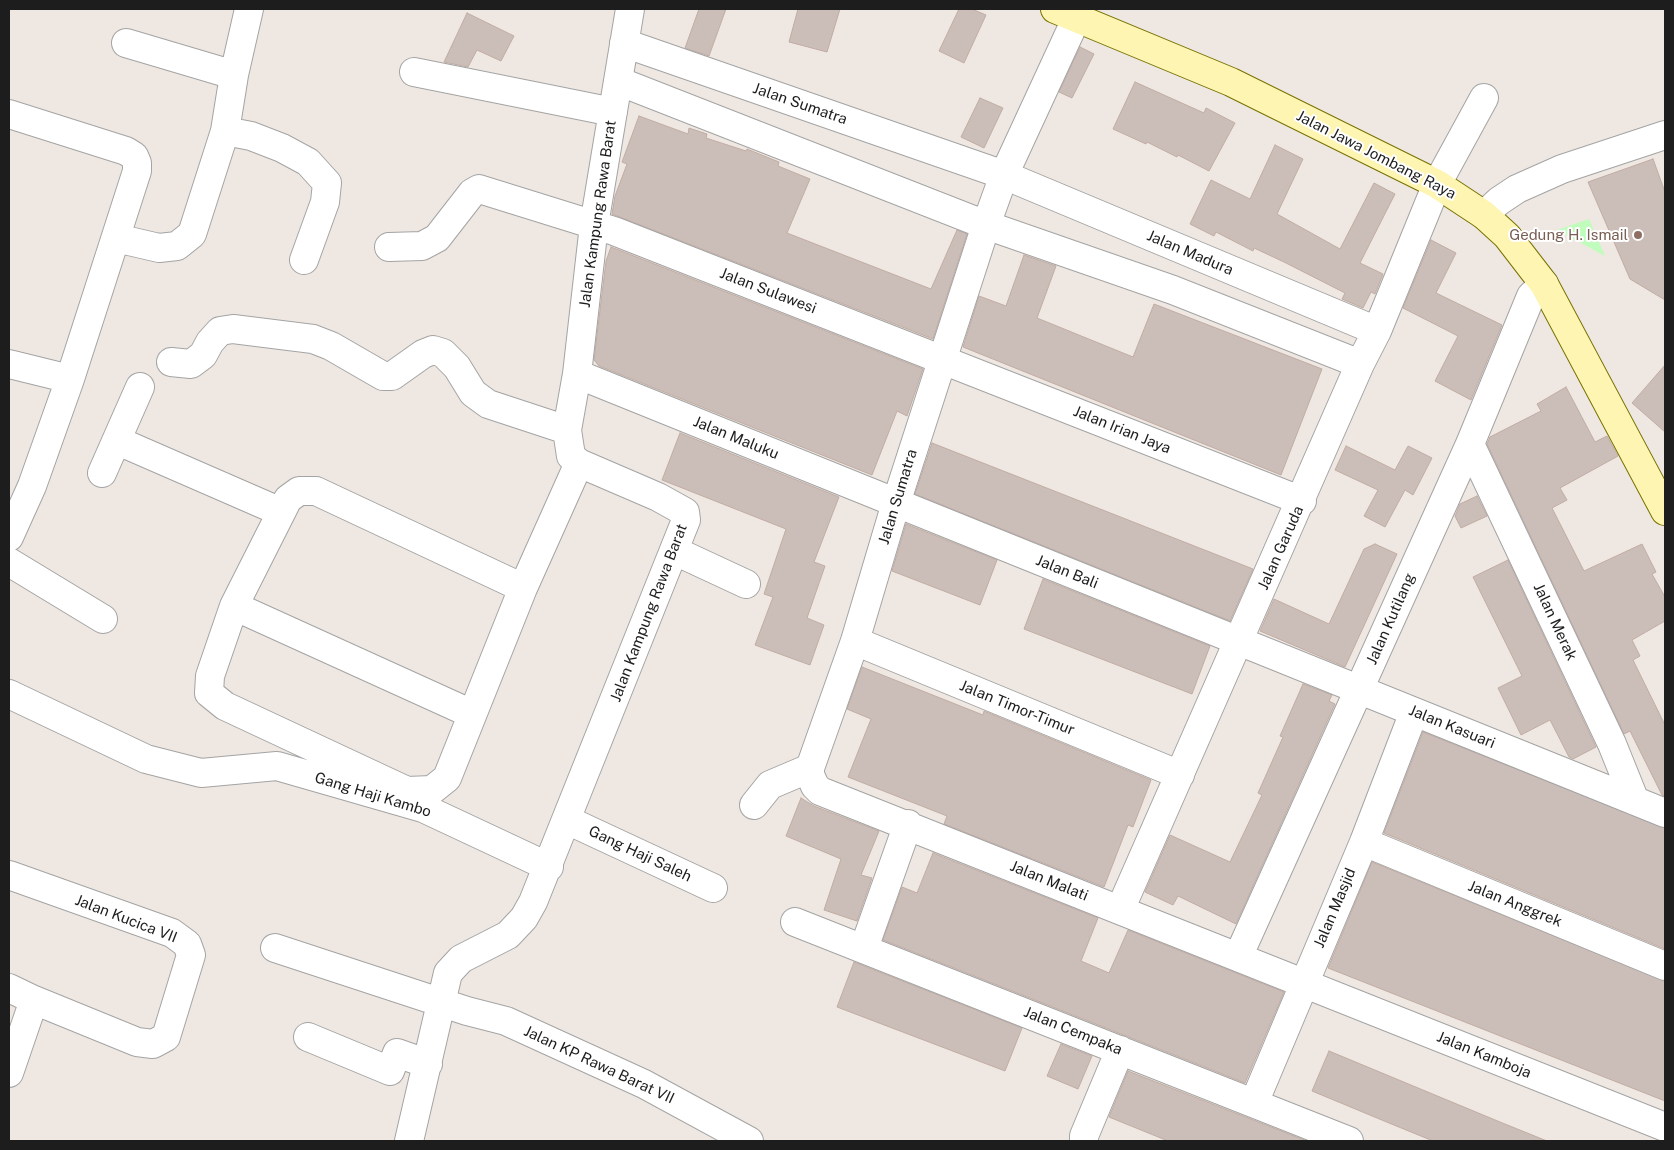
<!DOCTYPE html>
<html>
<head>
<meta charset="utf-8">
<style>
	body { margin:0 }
	#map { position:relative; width:1674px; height:1150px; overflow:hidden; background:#efe8e2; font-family:"Public Sans",sans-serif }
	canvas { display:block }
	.frame { position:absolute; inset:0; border:10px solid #1d1d1d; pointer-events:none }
</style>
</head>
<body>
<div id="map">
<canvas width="1674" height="1150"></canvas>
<div class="frame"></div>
</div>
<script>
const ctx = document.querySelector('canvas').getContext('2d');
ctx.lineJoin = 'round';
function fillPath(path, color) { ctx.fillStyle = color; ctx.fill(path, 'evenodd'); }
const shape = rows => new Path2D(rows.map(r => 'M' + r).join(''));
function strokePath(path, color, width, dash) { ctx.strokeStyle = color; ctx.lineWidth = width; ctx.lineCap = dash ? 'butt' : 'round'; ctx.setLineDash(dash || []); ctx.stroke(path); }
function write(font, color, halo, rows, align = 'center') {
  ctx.font = font + ' "Public Sans",sans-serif'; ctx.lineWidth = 4; ctx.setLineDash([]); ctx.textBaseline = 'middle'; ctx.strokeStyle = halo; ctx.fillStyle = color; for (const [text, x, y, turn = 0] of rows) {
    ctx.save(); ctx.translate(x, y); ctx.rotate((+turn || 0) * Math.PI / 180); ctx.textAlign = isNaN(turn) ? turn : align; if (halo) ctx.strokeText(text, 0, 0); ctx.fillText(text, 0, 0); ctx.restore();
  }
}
fillPath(shape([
	[1589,219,1605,256,1557,230]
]), '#c0fcbb');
const building = shape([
	[699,9,726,9,709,56,685,48,699,9],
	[798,9,840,9,827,52,789,42,798,9],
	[959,9,972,9,986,15,964,63,939,51,959,9],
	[467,13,514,36,501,61,477,50,468,67,444,62,467,13],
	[1080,47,1094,54,1072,98,1059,92,1080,47],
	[1135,82,1204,113,1206,108,1235,123,1209,171,1178,155,1177,157,1147,142,1146,144,1113,129,1135,82],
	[980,98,1003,108,984,148,961,137,980,98],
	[639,116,688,134,689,128,707,134,706,138,746,151,747,149,779,162,778,166,810,179,787,233,931,289,957,230,967,234,933,339,612,214,615,196,627,164,622,162,639,116],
	[1275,145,1303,159,1277,214,1340,249,1374,183,1395,194,1360,263,1383,274,1375,294,1371,292,1363,308,1342,299,1345,293,1284,262,1254,248,1253,251,1216,232,1214,236,1190,224,1211,180,1250,199,1275,145],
	[1653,159,1665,192,1665,300,1630,279,1588,182,1653,159],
	[1431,240,1456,253,1436,293,1502,325,1471,400,1435,381,1458,336,1403,308,1431,240],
	[611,247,923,369,907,416,897,411,872,475,599,366,594,360,606,261,611,247],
	[1024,255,1056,266,1037,318,1133,357,1154,304,1322,369,1281,475,963,347,979,296,1006,306,1024,255],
	[1665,365,1665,432,1632,403,1665,365],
	[1566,387,1595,442,1607,436,1618,456,1560,488,1567,500,1552,508,1584,571,1642,544,1656,572,1652,574,1665,597,1665,621,1632,640,1640,656,1633,660,1665,725,1665,796,1662,795,1630,731,1624,734,1487,444,1490,437,1541,411,1537,404,1566,387],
	[680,433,839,497,814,562,825,566,807,618,824,625,810,665,755,645,773,597,764,594,786,529,662,480,680,433],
	[932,443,1253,569,1230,621,915,494,932,443],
	[1346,446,1395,470,1408,446,1432,458,1413,495,1405,490,1385,527,1364,516,1378,490,1335,470,1346,446],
	[1477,496,1487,516,1461,528,1455,516,1460,504,1477,496],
	[906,524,997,560,980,605,892,571,906,524],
	[1375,544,1397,554,1345,667,1260,631,1274,599,1329,624,1364,549,1375,544],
	[1508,560,1596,747,1573,759,1569,757,1550,720,1521,735,1498,688,1522,676,1473,577,1508,560],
	[1043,579,1210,646,1192,694,1024,629,1043,579],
	[862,667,983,715,984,711,1151,780,1133,827,1128,825,1104,887,944,824,947,816,848,777,871,719,847,709,862,667],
	[1303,684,1332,695,1329,701,1335,704,1236,924,1178,896,1173,905,1145,892,1170,835,1230,862,1262,795,1258,793,1283,737,1280,736,1303,684],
	[1423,732,1665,828,1665,949,1384,833,1423,732],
	[801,798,814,806,879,831,861,875,872,878,857,921,824,910,841,859,786,836,801,798],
	[933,853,1098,918,1081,961,1109,973,1128,930,1284,992,1245,1083,883,940,902,887,917,893,933,853],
	[1372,862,1665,981,1665,1101,1328,968,1372,862],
	[854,962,1022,1028,1005,1071,837,1007,854,962],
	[1061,1044,1092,1056,1078,1089,1047,1076,1061,1044],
	[1329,1051,1500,1122,1547,1141,1433,1141,1389,1123,1312,1091,1329,1051],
	[1128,1071,1307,1141,1168,1141,1109,1117,1128,1071]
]);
fillPath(building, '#cbbdb8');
strokePath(building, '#c1aca3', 1);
const minor = shape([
	[1077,17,1004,175,986,225,896,503,855,641,810,768,810,775,815,786,820,791,1665,1127],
	[126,43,234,75],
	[624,43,1004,175,1377,331],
	[414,72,613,112],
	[618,81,986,225,1173,290,1360,364],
	[9,114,126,151,134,156,137,163,137,171,70,379,32,486,9,537],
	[225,131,251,136,282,148,308,162,327,183,325,202,304,260],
	[1484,215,1499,201,1517,189,1562,169,1665,135],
	[116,238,159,248,177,246,192,234,225,131,234,75,249,9],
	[389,247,422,246,437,238,472,193,479,189,614,231,1302,501],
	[171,362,191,364,203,355,210,342,220,331,233,329,313,339,331,346,383,376,392,376,423,354,433,350,443,353,457,367,473,393,488,404,567,430],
	[9,364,70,379],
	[577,374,1665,813],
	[118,441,281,512],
	[1470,444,1612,744,1635,801],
	[102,473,140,387],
	[675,551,746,584],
	[9,562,103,619],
	[523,588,316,491,299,491,288,499,234,606,210,676,209,693,225,706,407,791,432,790,447,778,523,588,579,463],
	[234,606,472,714],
	[855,641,1180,775],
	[9,694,146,759,201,773,277,766,423,808,549,867],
	[754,805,770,785,810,768],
	[567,820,713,888],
	[1364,842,1665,966],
	[9,875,172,933,187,944,191,955,166,1037,153,1044,137,1042,34,1000],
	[1120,910,1360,364,1377,331,1437,184,1484,98],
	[795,922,1349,1141],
	[275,948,467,1011,506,1021,644,1084,749,1141],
	[864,948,908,824],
	[1238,957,1470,444,1531,296,1544,284],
	[9,988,34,1000,9,1073],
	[308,1037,390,1071,397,1053,428,1064],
	[1254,1103,1364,842,1414,712],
	[409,1141,448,973,461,959,508,935,524,918,533,902,686,520,685,512,658,497,579,463,571,456,567,430,577,374,594,225,630,9],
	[1084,1141,1084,1136,1120,1050]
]);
const secondary = shape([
	[1055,9,1231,82,1437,184,1484,215,1507,236,1544,284,1665,511]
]);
strokePath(minor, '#a4a4a4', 30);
strokePath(secondary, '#777200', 30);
strokePath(minor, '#fff', 28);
strokePath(secondary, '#fdf5b1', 28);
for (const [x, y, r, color] of [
	[1638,235,5,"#8d6e63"]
]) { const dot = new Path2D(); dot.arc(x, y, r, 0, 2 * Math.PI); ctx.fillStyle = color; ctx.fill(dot); strokePath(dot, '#fff', 2); }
write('15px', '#1d1d1d', '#fff', [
	["Jalan Sumatra",800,104,19],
	["Jalan Jawa Jombang Raya",1376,155,27],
	["Jalan Kampung Rawa Barat",598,214,-82],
	["Jalan Madura",1190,253,23],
	["Jalan Sulawesi",768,291,21],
	["Jalan Irian Jaya",1122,430,22],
	["Jalan Maluku",736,438,22],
	["Jalan Sumatra",898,497,-73],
	["Jalan Garuda",1281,548,-66],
	["Jalan Bali",1067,572,22],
	["Jalan Kampung Rawa Barat",649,613,-69],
	["Jalan Kutilang",1391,619,-66],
	["Jalan Merak",1555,622,65],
	["Jalan Timor-Timur",1017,708,22],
	["Jalan Kasuari",1452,727,22],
	["Gang Haji Kambo",373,795,17],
	["Gang Haji Saleh",640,854,25],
	["Jalan Malati",1049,881,22],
	["Jalan Anggrek",1515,904,22],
	["Jalan Masjid",1335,908,-67],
	["Jalan Kucica VII",126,919,21],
	["Jalan Cempaka",1073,1031,22],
	["Jalan Kamboja",1484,1055,22],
	["Jalan KP Rawa Barat VII",599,1065,25]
]);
write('15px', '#785e54', '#fff', [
	["Gedung H. Ismail",1628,235]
], 'right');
</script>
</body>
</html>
